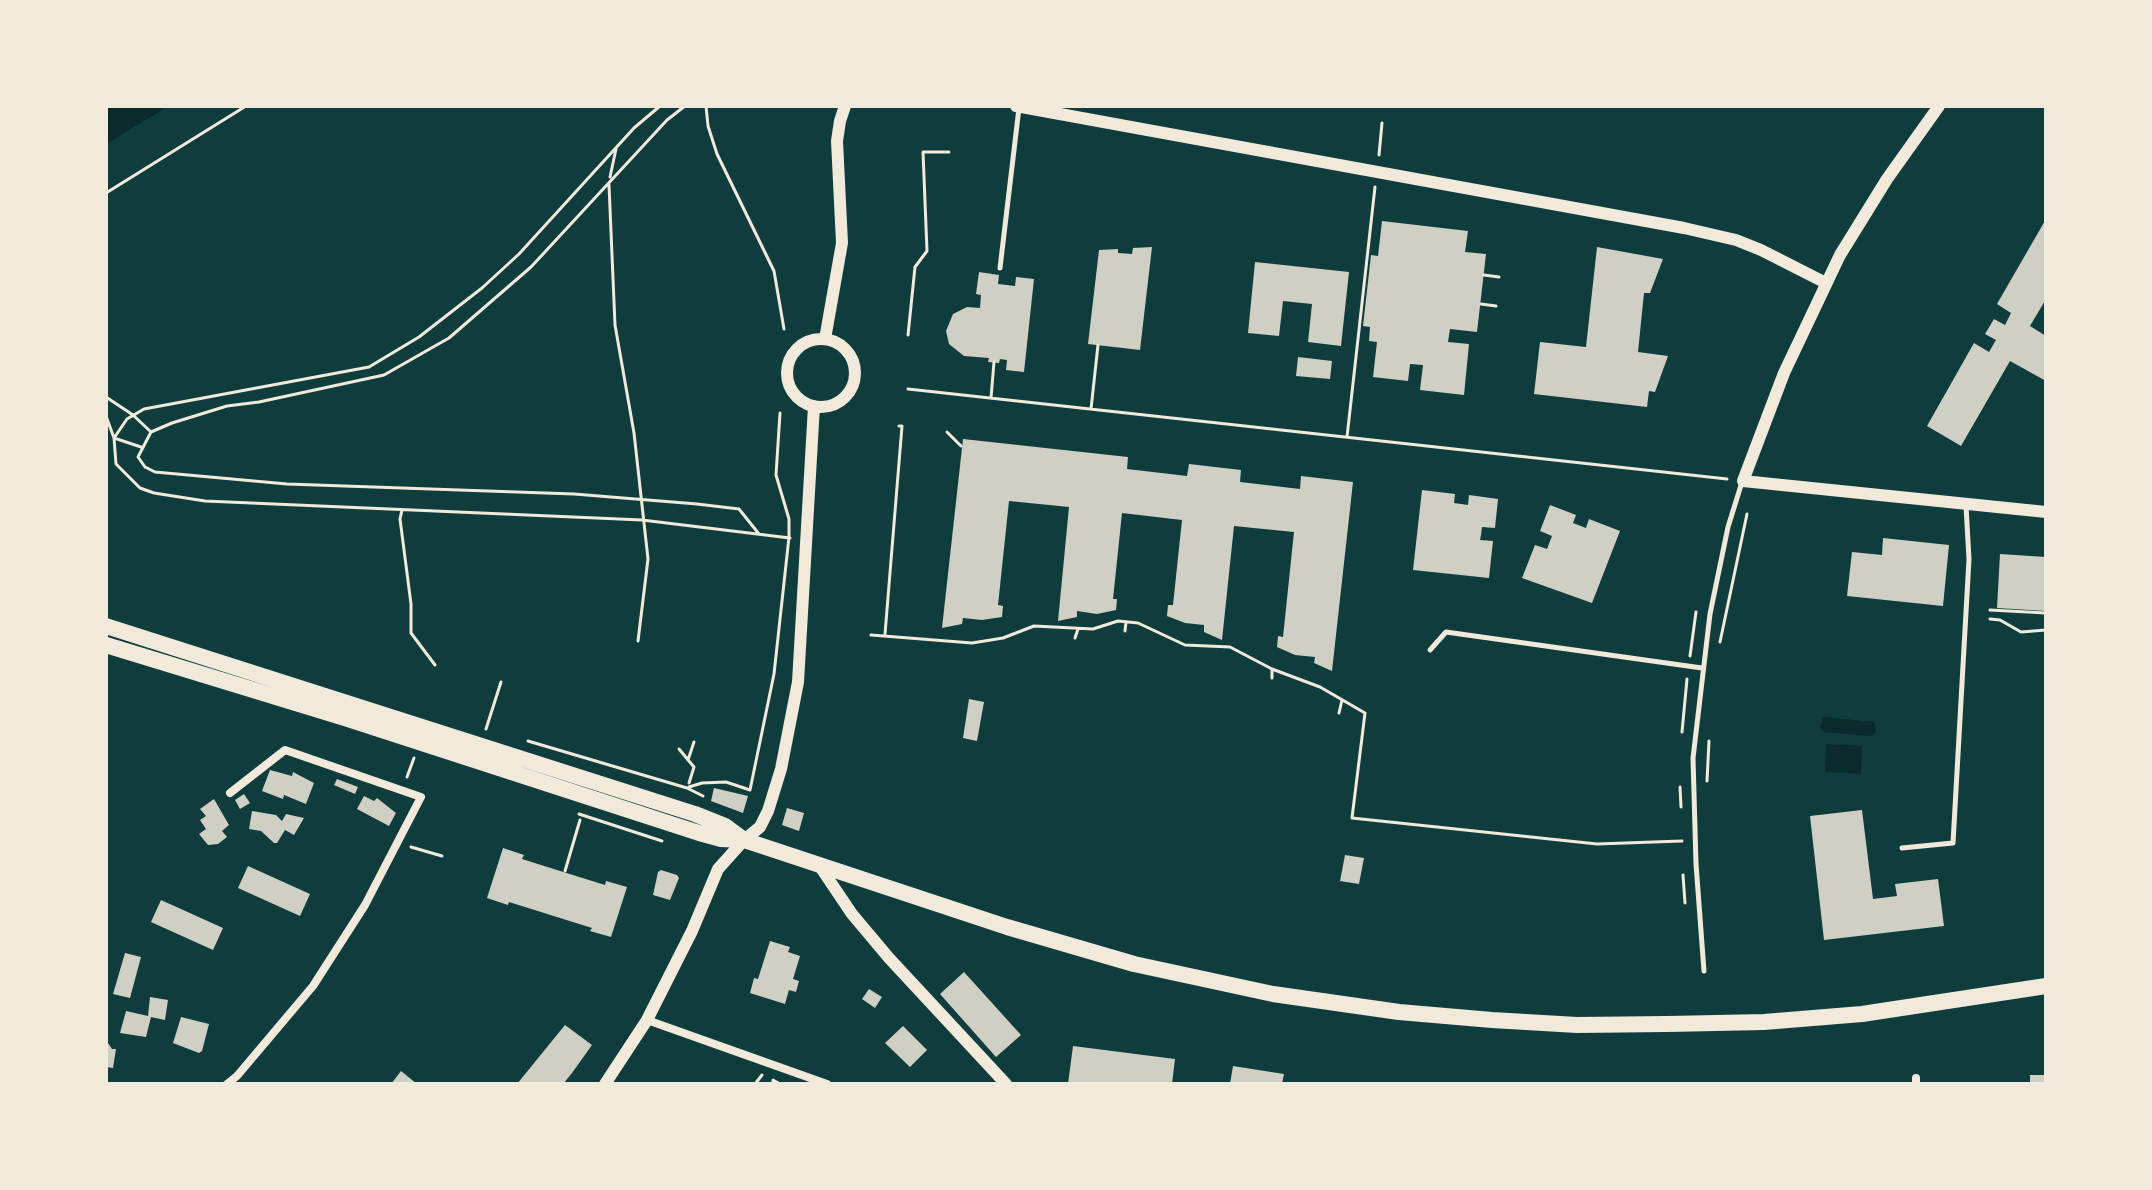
<!DOCTYPE html>
<html>
<head>
<meta charset="utf-8">
<style>
	body { margin:0 }
	#map { position:relative; width:2152px; height:1190px; overflow:hidden; background:#0f3d3e; font-family:"Nunito Sans",sans-serif }
	canvas { display:block }
	.frame { position:absolute; inset:0; border:108px solid #f1e9da; pointer-events:none }
</style>
</head>
<body>
<div id="map">
<canvas width="2152" height="1190"></canvas>
<div class="frame"></div>
</div>
<script>
const ctx = document.querySelector('canvas').getContext('2d');
ctx.lineJoin = 'round';
function fillPath(path, color) { ctx.fillStyle = color; ctx.fill(path, 'evenodd'); }
const shape = rows => new Path2D(rows.map(r => 'M' + r).join(''));
function strokePath(path, color, width, dash) { ctx.strokeStyle = color; ctx.lineWidth = width; ctx.lineCap = dash ? 'butt' : 'round'; ctx.setLineDash(dash || []); ctx.stroke(path); }
fillPath(shape([
	[106,106,169,106,106,144],
	[1824,717,1874,722,1876,732,1871,736,1823,732,1820,727],
	[1826,744,1862,746,1861,774,1825,772]
]), '#0a2a2b');
fillPath(shape([
	[2046,219,2046,299,2030,326,2046,336,2046,381,2010,361,1961,446,1927,426,1974,343,1989,352,1996,340,1985,334,1994,319,2005,325,2011,313,1997,304],
	[1382,221,1468,231,1465,252,1486,254,1477,332,1450,329,1448,342,1469,344,1464,395,1420,390,1423,365,1410,364,1408,381,1373,377,1377,342,1369,341,1370,327,1363,326,1371,255,1378,256],
	[1152,247,1140,350,1088,344,1099,250,1118,249,1118,253,1132,254,1133,248],
	[1597,247,1663,259,1650,293,1644,293,1638,352,1668,356,1655,392,1649,391,1647,407,1534,394,1540,342,1586,347],
	[1255,262,1349,272,1341,346,1308,342,1312,304,1283,301,1279,336,1248,333],
	[979,272,999,275,998,284,1015,286,1016,277,1034,279,1024,372,1006,370,1007,360,1000,359,999,363,988,362,989,358,964,356,949,344,946,331,953,314,967,307,980,308,981,295,976,294],
	[1298,357,1332,361,1330,379,1296,376],
	[963,439,1128,457,1127,469,1187,476,1189,464,1241,470,1240,482,1300,489,1301,476,1353,482,1332,671,1314,663,1315,657,1295,655,1277,647,1278,636,1283,637,1294,532,1234,526,1222,640,1204,632,1204,625,1185,623,1167,616,1168,605,1173,605,1182,520,1122,513,1113,599,1117,599,1116,610,1097,614,1077,611,1077,617,1058,621,1069,507,1009,501,998,605,1003,606,1002,617,982,620,963,618,962,624,942,628],
	[1422,490,1455,494,1454,503,1468,505,1469,495,1498,499,1495,528,1482,527,1481,535,1480,540,1493,541,1489,578,1413,570],
	[1550,505,1576,515,1573,523,1586,528,1589,519,1620,531,1592,603,1522,578,1535,545,1547,549,1552,536,1540,531],
	[1883,538,1949,545,1943,606,1847,596,1852,552,1882,555],
	[2000,554,2046,557,2046,611,1997,608],
	[969,699,984,702,977,741,963,738],
	[270,770,292,776,293,772,314,783,306,804,284,795,283,799,262,791],
	[337,779,358,787,355,794,334,785],
	[714,788,748,796,743,813,711,801],
	[244,794,250,803,240,809,235,800],
	[364,796,374,801,377,798,396,813,389,826,357,809],
	[214,799,229,825,222,831,227,837,218,844,208,845,199,834,206,829,200,820,206,816,200,809],
	[787,808,804,813,799,831,782,825],
	[1862,810,1873,899,1897,896,1895,884,1938,879,1944,926,1824,940,1810,816],
	[252,811,276,815,282,821,286,814,304,818,294,835,285,830,277,843,274,843,261,831,249,829],
	[503,848,524,855,522,859,576,876,605,885,606,881,627,887,611,937,590,931,592,928,509,902,508,905,487,898],
	[1345,855,1364,858,1359,884,1340,881],
	[248,866,310,894,300,916,238,888],
	[661,870,677,875,679,878,670,900,653,895,658,872],
	[161,900,223,928,213,950,151,922],
	[770,941,790,947,788,952,800,956,793,979,799,981,796,992,789,990,785,1004,750,993,754,978,758,979],
	[125,953,141,957,130,998,113,994],
	[964,972,1021,1035,996,1057,940,994],
	[869,989,882,997,875,1008,862,999],
	[150,997,168,1000,165,1020,151,1017,146,1037,120,1033,126,1011,148,1016],
	[181,1017,209,1024,202,1051,199,1053,173,1043],
	[565,1025,592,1045,572,1073,563,1084,517,1084],
	[903,1026,927,1050,910,1067,885,1043],
	[106,1040,112,1049,116,1049,113,1068,106,1067],
	[1073,1046,1175,1059,1172,1084,1068,1084],
	[1233,1066,1284,1074,1282,1084,1230,1084],
	[401,1071,417,1084,391,1084],
	[2030,1075,2046,1075,2046,1084,2030,1084]
]), '#cfcfc3');
strokePath(shape([
	[660,106,634,128,519,254,482,288,419,337,369,367,144,409,127,419,114,438,116,464,140,488,154,493,205,501,642,520,790,538],
	[685,106,667,120,531,267,449,338,384,375,259,402,227,406,172,423,151,432,138,457,145,467,155,472,287,484,574,494,697,504,739,509,759,534],
	[706,106,708,126,717,154,774,271,784,329],
	[1379,155,1382,123],
	[610,177,616,149],
	[609,185,615,325,634,433,648,559,638,641],
	[106,193,246,106],
	[1484,275,1499,277],
	[1481,304,1496,306],
	[908,335,915,267,927,251,923,152,949,152],
	[908,389,1727,479],
	[106,397,133,415,151,432],
	[991,398,994,362],
	[1091,409,1098,345],
	[106,416,114,438,141,447],
	[947,432,961,446],
	[1347,437,1375,187],
	[402,510,400,519,411,604,411,633,435,665],
	[1990,610,2046,613],
	[1990,619,2000,620,2021,632,2046,630],
	[1125,631,1126,622],
	[885,634,902,426,899,426],
	[871,635,972,643,1003,638,1034,626,1093,629,1118,621,1138,623,1185,645,1230,647,1272,669,1320,687,1365,713,1352,818,1597,844,1682,841],
	[1075,638,1078,629],
	[1720,642,1747,514],
	[1690,656,1696,612],
	[1272,678,1272,669],
	[1339,713,1342,700],
	[486,729,501,682],
	[1682,732,1687,679],
	[528,741,687,788,703,796],
	[679,749,694,767,689,783],
	[688,760,694,742],
	[407,777,414,758],
	[1707,781,1709,741],
	[689,787,702,783,726,782,750,790,774,674,789,537,789,519,776,475,780,413],
	[1680,787,1681,807],
	[579,814,662,841],
	[411,847,442,856],
	[565,871,580,820],
	[1683,875,1685,903],
	[755,1084,762,1075],
	[773,1084,773,1080,780,1084]
]), '#f1e9da', 3);
strokePath(shape([
	[1000,268,1019,108],
	[1430,650,1446,632,1702,668],
	[1902,848,1953,843,1969,559,1966,506],
	[1704,971,1696,864,1693,758,1710,614,1728,527,1742,482]
]), '#f1e9da', 5);
strokePath(shape([
	[647,1020,827,1084],
	[1916,1078,1916,1084],
	[227,1084,237,1076,313,986,365,905,421,797,285,750,230,793]
]), '#f1e9da', 8);
strokePath(shape([
	[1016,106,1684,228,1736,240,1761,250,1826,283],
	[1939,106,1887,179,1840,255,1784,373,1743,481,2046,512],
	[825,339,842,243,837,141,840,121,845,106],
	'787 373a34 34 0 1 1 68 0a34 34 0 1 1-68 0Z',
	[819,865,852,914,889,958,1006,1084],
	[605,1084,647,1020,692,931,718,869,744,840,760,827,768,811,781,769,798,682,814,406]
]), '#f1e9da', 12);
strokePath(shape([
	[106,626,695,814,725,826,744,840,1007,927,1134,964,1273,994,1399,1012,1492,1020,1577,1025,1668,1024,1764,1022,1862,1014,2046,986],
	[106,645,345,718,699,833,721,839,744,840]
]), '#f1e9da', 16);
</script>
</body>
</html>
